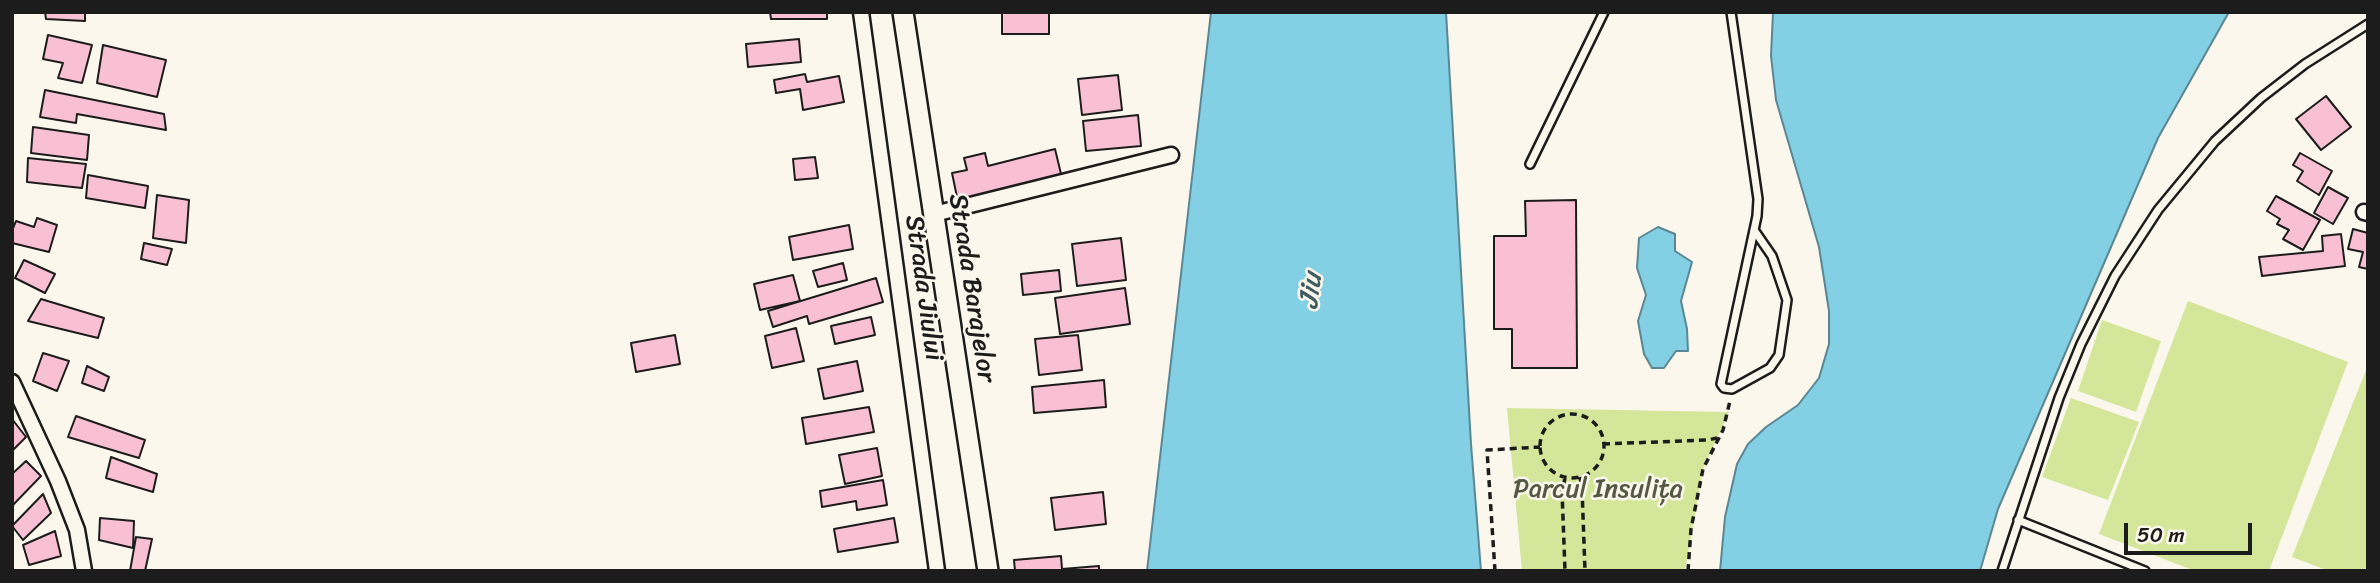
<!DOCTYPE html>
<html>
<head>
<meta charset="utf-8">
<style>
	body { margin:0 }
	#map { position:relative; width:2380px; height:583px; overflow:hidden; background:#fbf7ec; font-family:Sriracha,sans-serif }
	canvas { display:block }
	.frame { position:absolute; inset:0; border:14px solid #1c1c1c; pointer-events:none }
	.scale { position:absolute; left:2124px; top:523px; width:128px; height:32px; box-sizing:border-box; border:4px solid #1c1c1c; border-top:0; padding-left:9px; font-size:21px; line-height:24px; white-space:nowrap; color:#1c1c1c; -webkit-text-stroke:5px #fbf7ec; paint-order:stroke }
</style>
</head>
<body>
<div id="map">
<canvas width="2380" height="583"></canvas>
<div class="frame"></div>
<div class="scale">50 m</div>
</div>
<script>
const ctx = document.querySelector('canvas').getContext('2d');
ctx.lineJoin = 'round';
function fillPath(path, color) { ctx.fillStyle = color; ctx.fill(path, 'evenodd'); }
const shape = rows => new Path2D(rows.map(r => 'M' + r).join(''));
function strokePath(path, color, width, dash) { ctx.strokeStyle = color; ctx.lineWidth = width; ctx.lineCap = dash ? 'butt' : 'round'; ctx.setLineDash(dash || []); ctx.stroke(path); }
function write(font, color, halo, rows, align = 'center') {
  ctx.font = font + ' Sriracha,sans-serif'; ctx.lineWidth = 5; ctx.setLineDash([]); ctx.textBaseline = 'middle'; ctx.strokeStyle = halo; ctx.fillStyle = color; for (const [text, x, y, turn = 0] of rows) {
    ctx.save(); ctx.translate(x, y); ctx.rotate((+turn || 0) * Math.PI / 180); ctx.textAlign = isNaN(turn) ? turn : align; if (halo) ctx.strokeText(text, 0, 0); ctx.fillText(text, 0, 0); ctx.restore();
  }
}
fillPath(shape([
	[2188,301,2348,362,2269,571,2195,571,2099,534],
	[2102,320,2161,341,2136,412,2078,391],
	[2368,365,2368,571,2329,571,2292,557],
	[2071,398,2139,422,2108,500,2042,477],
	[1507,408,1729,412,1703,469,1685,571,1522,571]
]), '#d4e69a');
const water = shape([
	[1211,12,1446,12,1471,444,1481,571,1147,571,1211,12],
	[1773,12,2229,12,2158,138,1998,509,1980,571,1720,571,1725,517,1737,464,1748,444,1766,427,1798,405,1819,378,1829,344,1829,311,1819,247,1776,100,1771,56,1773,12],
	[1658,227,1675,234,1675,251,1692,262,1681,301,1687,329,1688,351,1676,351,1664,368,1652,368,1644,354,1638,321,1646,295,1637,268,1639,238,1658,227]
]);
fillPath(water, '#83cfe3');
strokePath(water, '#5a8793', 2);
const building = shape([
	[45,12,85,12,85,21,46,19,45,12],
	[770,12,827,12,827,19,771,19,770,12],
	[1002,12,1049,12,1049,34,1002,34,1002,12],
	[48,35,92,45,82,83,58,78,63,63,43,59,48,35],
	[799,39,801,62,748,67,746,44,799,39],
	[103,45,166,60,157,97,97,83,103,45],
	[805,74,807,82,839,76,844,102,803,110,800,89,776,93,774,80,805,74],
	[1118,75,1122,110,1082,115,1078,79,1118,75],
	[45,90,164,114,166,130,77,114,76,123,40,117,45,90],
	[2326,96,2351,127,2321,150,2296,119,2326,96],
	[1138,115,1141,146,1086,151,1083,121,1138,115],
	[33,127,89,135,87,160,31,153,33,127],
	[1055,149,1062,178,958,202,952,173,967,170,964,158,985,153,988,166,1055,149],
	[2300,153,2332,171,2319,195,2297,181,2303,171,2293,165,2300,153],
	[815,157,818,178,795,180,793,159,815,157],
	[28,158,86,164,82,188,27,182,28,158],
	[88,175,148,186,145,208,86,198,88,175],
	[2328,187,2348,198,2333,224,2314,213,2328,187],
	[157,195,189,200,186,243,153,238,157,195],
	[2276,196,2320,220,2303,250,2283,239,2289,230,2277,224,2280,219,2267,211,2276,196],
	[1576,200,1577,368,1512,368,1512,329,1494,329,1494,236,1526,236,1525,201,1576,200],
	[37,218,57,225,49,252,12,243,12,231,16,221,34,227,37,218],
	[849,225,853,249,793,260,789,237,849,225],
	[2353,229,2368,233,2368,269,2359,267,2363,252,2348,249,2353,229],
	[2341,234,2345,266,2262,276,2259,257,2323,251,2322,236,2341,234],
	[1121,238,1126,280,1077,286,1072,244,1121,238],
	[144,243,172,249,167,265,141,259,144,243],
	[24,260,55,274,45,293,15,278,24,260],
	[843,263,847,280,818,287,813,271,843,263],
	[1059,270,1061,291,1023,295,1021,274,1059,270],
	[793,275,800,301,760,310,754,284,793,275],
	[876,278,883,302,809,324,807,316,773,327,768,311,876,278],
	[1125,288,1130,324,1060,334,1055,298,1125,288],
	[41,299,104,318,98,338,28,321,41,299],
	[871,317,875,335,835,344,831,326,871,317],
	[796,328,804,361,772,368,765,336,796,328],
	[675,335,680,364,636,372,631,343,675,335],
	[1078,335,1082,370,1039,375,1035,339,1078,335],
	[43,353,69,361,57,391,33,381,43,353],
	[857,361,863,391,824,399,818,369,857,361],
	[87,366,109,377,104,391,82,383,87,366],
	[1104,380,1106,407,1034,413,1032,387,1104,380],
	[869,407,874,432,806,444,802,418,869,407],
	[76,416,145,440,139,458,68,437,76,416],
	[12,419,26,437,12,451,12,419],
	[877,448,882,476,845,484,839,455,877,448],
	[111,457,157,474,153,492,106,478,111,457],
	[26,461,41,476,12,506,12,474,26,461],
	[883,480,887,505,857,510,856,501,822,507,820,491,883,480],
	[1103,492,1106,524,1055,530,1051,498,1103,492],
	[43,494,51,513,23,540,12,526,43,494],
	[100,518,134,521,133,548,99,540,100,518],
	[894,518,898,542,838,552,834,529,894,518],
	[55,531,61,556,29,565,23,545,55,531],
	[136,537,152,539,145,571,130,571,136,537],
	[1061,556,1062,569,1099,566,1099,571,1015,571,1014,560,1061,556]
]);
fillPath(building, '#f9c0d4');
strokePath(building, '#1c1c1c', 2);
const lane = shape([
	[1731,12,1758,199,1757,216,1721,384,1724,388,1732,389,1770,368,1779,355,1787,300,1772,256,1754,230],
	[1530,164,1604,12],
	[2018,520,2145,571],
	[2002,571,2059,398,2081,344,2115,276,2158,210,2215,141,2261,98,2305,64,2368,24]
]);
const street = shape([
	[861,12,937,571],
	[2364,212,2368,213],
	[934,214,1171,155],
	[12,382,58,481,77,530,84,571]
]);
const secondary = shape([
	[903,12,988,571]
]);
strokePath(lane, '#1c1c1c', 12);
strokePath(street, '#1c1c1c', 19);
strokePath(secondary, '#1c1c1c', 24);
strokePath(shape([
	'1540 446a32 32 0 1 1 64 0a32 32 0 1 1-64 0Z',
	[1603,444,1708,440,1717,438],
	[1580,477,1582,488,1585,571],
	[1565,478,1562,491,1565,571],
	[1495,571,1487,450,1540,447],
	[1688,571,1691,529,1703,469,1723,430,1730,401]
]), '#1c1c1c', 3.5, [7, 5]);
strokePath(lane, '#fbf7ec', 7);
strokePath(street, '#fbf7ec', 14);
strokePath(secondary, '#fbf7ec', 19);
write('26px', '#1c1c1c', '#fbf7ec', [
	["Strada Jiului",923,288,82],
	["Strada Barajelor",971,288,81]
]);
write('26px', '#535942', '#fbf7ec', [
	["Parcul Insulița",1598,490]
]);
write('italic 28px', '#405b62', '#fbf7ec', [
	["Jiu",1312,291,-84]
]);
</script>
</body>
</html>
